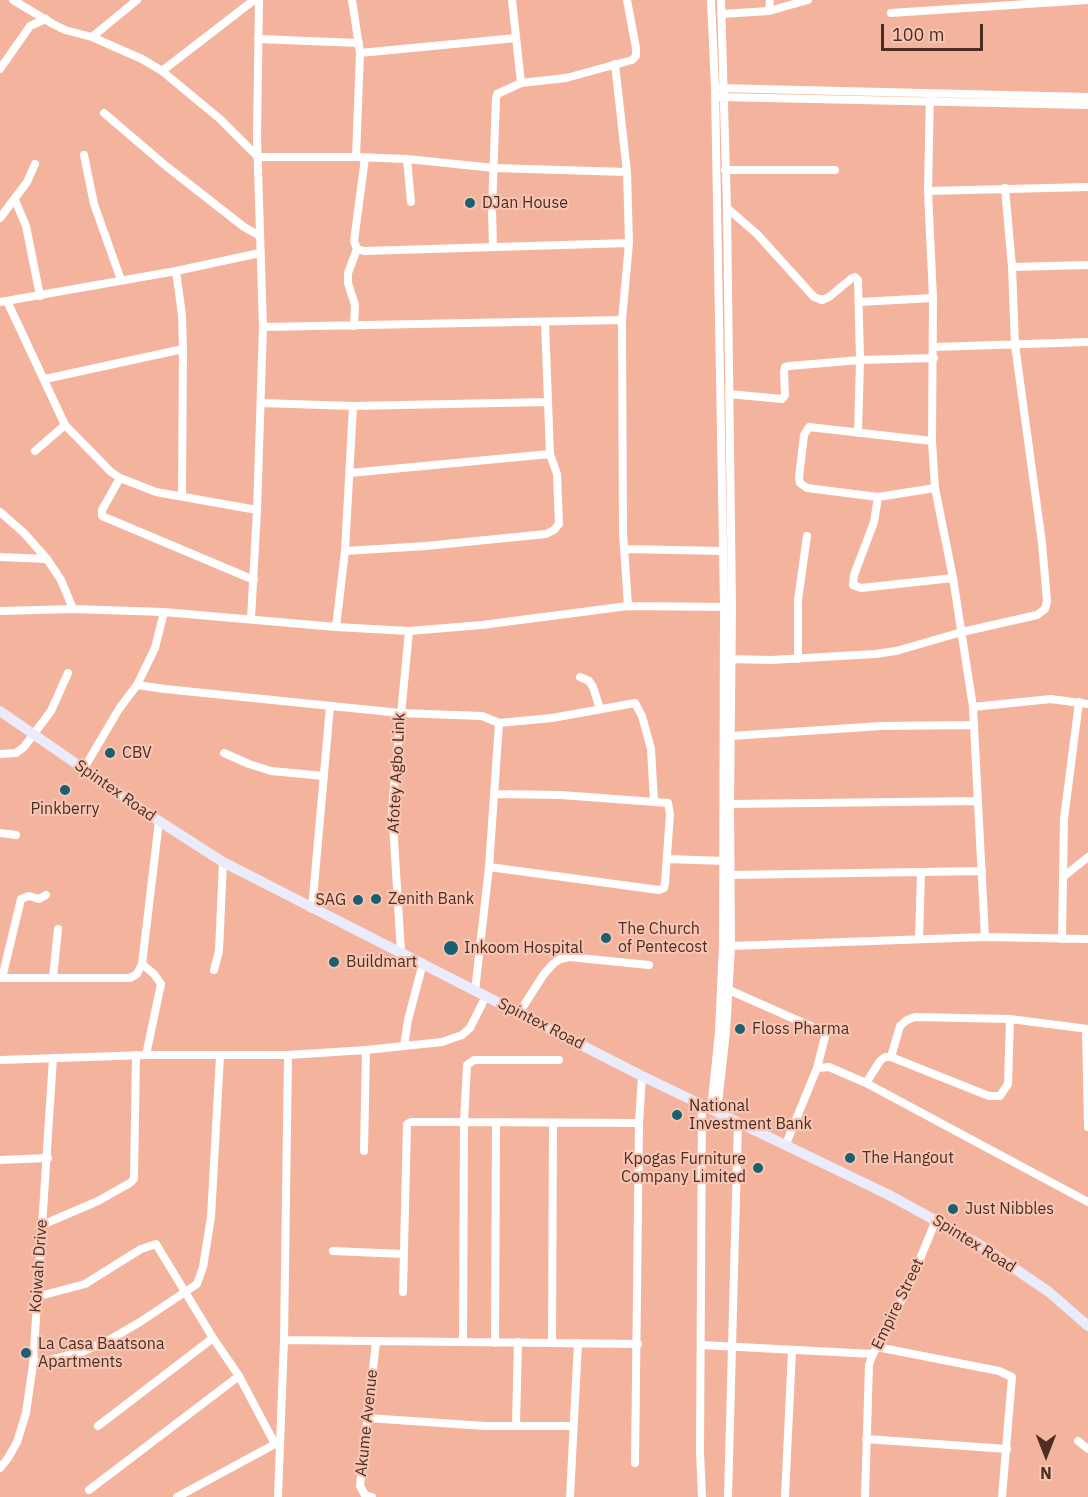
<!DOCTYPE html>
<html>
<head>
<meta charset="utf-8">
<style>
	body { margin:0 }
	#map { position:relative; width:1088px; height:1497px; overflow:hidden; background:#f4b39d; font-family:"IBM Plex Sans",sans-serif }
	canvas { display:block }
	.north { position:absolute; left:1016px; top:1425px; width:60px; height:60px; -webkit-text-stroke:4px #f7c5b4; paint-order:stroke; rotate:180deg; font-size:16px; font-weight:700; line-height:24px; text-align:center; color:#4e2e22 }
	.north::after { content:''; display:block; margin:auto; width:21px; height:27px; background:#4e2e22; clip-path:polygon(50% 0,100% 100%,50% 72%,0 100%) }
	.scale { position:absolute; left:881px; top:24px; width:102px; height:27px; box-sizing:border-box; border:3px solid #4e2e22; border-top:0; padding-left:8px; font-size:18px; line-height:21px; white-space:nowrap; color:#4e2e22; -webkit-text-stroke:4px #f7c5b4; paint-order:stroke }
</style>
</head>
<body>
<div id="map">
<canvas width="1088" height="1497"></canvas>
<div class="north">N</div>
<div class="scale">100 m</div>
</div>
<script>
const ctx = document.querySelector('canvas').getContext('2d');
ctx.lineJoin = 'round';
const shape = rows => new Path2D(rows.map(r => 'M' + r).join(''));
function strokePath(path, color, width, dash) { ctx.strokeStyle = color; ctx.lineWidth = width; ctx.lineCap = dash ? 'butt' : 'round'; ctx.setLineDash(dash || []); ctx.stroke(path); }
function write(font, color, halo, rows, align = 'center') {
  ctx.font = font + ' "IBM Plex Sans",sans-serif'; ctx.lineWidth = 4.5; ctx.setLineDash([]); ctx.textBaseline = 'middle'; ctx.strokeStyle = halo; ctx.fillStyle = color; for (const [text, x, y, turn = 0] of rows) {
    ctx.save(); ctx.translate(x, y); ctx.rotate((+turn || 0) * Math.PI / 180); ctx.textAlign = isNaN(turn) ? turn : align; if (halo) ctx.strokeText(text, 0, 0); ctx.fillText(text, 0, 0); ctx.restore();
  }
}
strokePath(shape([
	[13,0,53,24,65,30,92,37,137,0],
	[352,0,360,53,356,157],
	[512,0,521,83],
	[711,0,715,88,724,607,723,946,719,1032,711,1110],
	[769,11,770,0],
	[891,13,1088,0],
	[721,14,769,11,808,0],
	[92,37,142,59,162,71,220,119,258,157,356,157,407,159,494,168,627,172],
	[258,39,359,43],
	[360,53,516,38],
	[615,64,627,172,629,243,622,320,623,532,628,606],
	[0,69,30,26,46,19],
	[162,71,254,0],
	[718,88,1088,97],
	[930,94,928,191,933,298,932,441,935,488,953,578,973,707,985,937],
	[720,97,1088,105],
	[104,113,166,166,244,227,260,236],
	[84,155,94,204,121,280],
	[365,158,354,241,357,249,364,251,629,243],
	[407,159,411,202],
	[725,170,835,170],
	[928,191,1088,187],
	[15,200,26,226,40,296],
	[727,208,757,234,814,297,822,300,829,297,852,278,855,277,858,280,860,360,858,433],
	[0,218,27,182,35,164],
	[493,247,492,210,496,99,497,94,521,83,566,78,632,60,636,56,636,48,627,0],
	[1012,267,1088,265],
	[176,271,182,315,183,349,182,496],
	[7,301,65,425,111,472,120,478,156,492,257,510],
	[0,302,176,271,260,253],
	[859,302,933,298],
	[354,326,355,305,348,283,348,273,357,249],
	[263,327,622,320],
	[934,347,1088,342],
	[45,379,183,349],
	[729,394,782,399,785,395,784,372,785,367,789,366,860,360,934,358],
	[261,403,353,406,547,402],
	[932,441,809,427,804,435,799,478,800,483,807,488,878,497,935,488],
	[35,451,65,425],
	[350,473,550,454],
	[120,478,102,510,102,516,254,580],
	[878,497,874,522,854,575,853,585,861,588,953,578],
	[0,512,24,533,47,559,61,580,73,609],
	[624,549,722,551],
	[345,551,426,546,546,534,554,530,559,524,557,474,550,454,545,322],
	[0,557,47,559],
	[0,611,73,609,164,612,336,627,409,631,482,625,628,606,728,607],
	[251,619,257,510,263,327,257,137,259,0],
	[336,627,345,551,353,406],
	[728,659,771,660,875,654,896,651,962,632,1037,615,1045,609,1047,601,1042,543,1015,345,1012,267,1005,188],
	[798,659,798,600,807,536],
	[580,677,589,681,593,687,600,709],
	[137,685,165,689,400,713,482,716,499,723,552,718,635,703,642,716,651,749,654,801],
	[973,707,1051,699,1088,704],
	[731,736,881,726,974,725],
	[224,753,249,764,271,771,324,776],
	[0,754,16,753,24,747,51,711,68,673],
	[83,770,119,709,137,685,155,648,164,612],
	[730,804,978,801],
	[0,833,16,835],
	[667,859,724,861],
	[489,867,659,890,664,888,665,883,670,814,668,803,561,795,495,794],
	[731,875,982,871],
	[1063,877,1088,857],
	[312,909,330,706],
	[919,939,921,873],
	[1062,939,1064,819,1079,702],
	[731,946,985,937,1088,939],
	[401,952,392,808,409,631],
	[142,964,154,974,161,984,146,1055],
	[214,970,219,951,223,862],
	[0,978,130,978,137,974,142,964,159,821],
	[2,978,21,899,29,896,39,899,46,895],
	[53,978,58,929],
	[729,990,826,1033,817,1068],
	[475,991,489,867,499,723],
	[519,1013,544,974,553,964,560,959,569,957,649,965],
	[1086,1029,1088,1127],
	[404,1046,408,1020,423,963],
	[891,1057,900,1026,907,1020,915,1017,1010,1019,1088,1029],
	[0,1060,146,1055,288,1055,366,1050,442,1042,462,1035,470,1028,486,996],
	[866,1083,880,1061,885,1057,891,1057,989,1096,1000,1096,1008,1084,1010,1019],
	[717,1112,726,1032,731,946,730,804,732,607,727,208,721,0],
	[786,1144,817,1068,829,1067,866,1083,1088,1202],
	[364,1151,366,1050],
	[0,1160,48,1158],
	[42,1225,98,1201,130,1183,134,1179,136,1055],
	[333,1251,403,1254],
	[403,1292,407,1124,411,1122,464,1122,639,1123],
	[36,1297,85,1284,141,1249,156,1244,213,1338,239,1376,275,1444],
	[284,1340,638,1344],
	[463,1342,464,1122,467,1065,474,1060,559,1060],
	[495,1343,496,1122],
	[552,1343,553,1123],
	[701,1345,873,1354],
	[877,1347,999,1371,1012,1377,1002,1497],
	[33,1364,82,1352,111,1339,140,1322,197,1284,203,1267,211,1217,220,1056],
	[367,1418,485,1426,573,1426],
	[516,1425,518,1342],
	[98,1426,213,1338],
	[866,1439,1007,1449],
	[1078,1441,1088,1449],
	[635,1463,639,1123,642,1076],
	[0,1468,8,1458,17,1442,26,1413,33,1364,53,1058],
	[89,1490,239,1376],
	[177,1497,277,1443],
	[278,1497,284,1340,288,1055],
	[372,1497,365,1495,360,1486,376,1342],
	[570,1497,578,1343],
	[702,1497,700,1451,702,1106],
	[728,1497,738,1122],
	[785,1497,792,1350],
	[865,1497,869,1365,873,1354,908,1288,936,1220]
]), '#fff', 8);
strokePath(shape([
	[0,711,159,821,223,862,642,1076,889,1195,980,1245,1049,1292,1088,1326]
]), '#eaecfb', 10);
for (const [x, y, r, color] of [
	[470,203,6,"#1b5f71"],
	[110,753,6,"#1b5f71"],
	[65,790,6,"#1b5f71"],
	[376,899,6,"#1b5f71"],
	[358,900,6,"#1b5f71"],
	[606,938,6,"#1b5f71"],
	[451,948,8,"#1b5f71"],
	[334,962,6,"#1b5f71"],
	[740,1029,6,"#1b5f71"],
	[677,1115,6,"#1b5f71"],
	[850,1158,6,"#1b5f71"],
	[758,1168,6,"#1b5f71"],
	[953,1209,6,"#1b5f71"],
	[26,1353,6,"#1b5f71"]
]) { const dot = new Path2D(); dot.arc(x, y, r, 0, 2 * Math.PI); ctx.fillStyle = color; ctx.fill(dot); strokePath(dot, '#f7c5b4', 2); }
write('16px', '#4e2e22', '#f7c5b4', [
	["DJan House",482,203],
	["CBV",122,753],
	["Pinkberry",65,809,"center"],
	["Zenith Bank",388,899],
	["SAG",346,900,"right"],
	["The Church",618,929],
	["of Pentecost",618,947],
	["Inkoom Hospital",464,948],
	["Buildmart",346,962],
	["Floss Pharma",752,1029],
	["National",689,1106],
	["Investment Bank",689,1124],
	["The Hangout",862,1158],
	["Kpogas Furniture",746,1159,"right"],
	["Company Limited",746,1177,"right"],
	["Just Nibbles",965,1209],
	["La Casa Baatsona",38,1344],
	["Apartments",38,1362]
], 'left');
write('16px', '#4e2e22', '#f7c5b4', [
	["Afotey Agbo Link",397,773,-87],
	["Spintex Road",115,791,35],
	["Spintex Road",541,1024,27],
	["Spintex Road",974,1244,32],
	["Koiwah Drive",39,1266,-86],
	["Empire Street",898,1304,-64],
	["Akume Avenue",367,1423,-84]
]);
</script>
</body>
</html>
